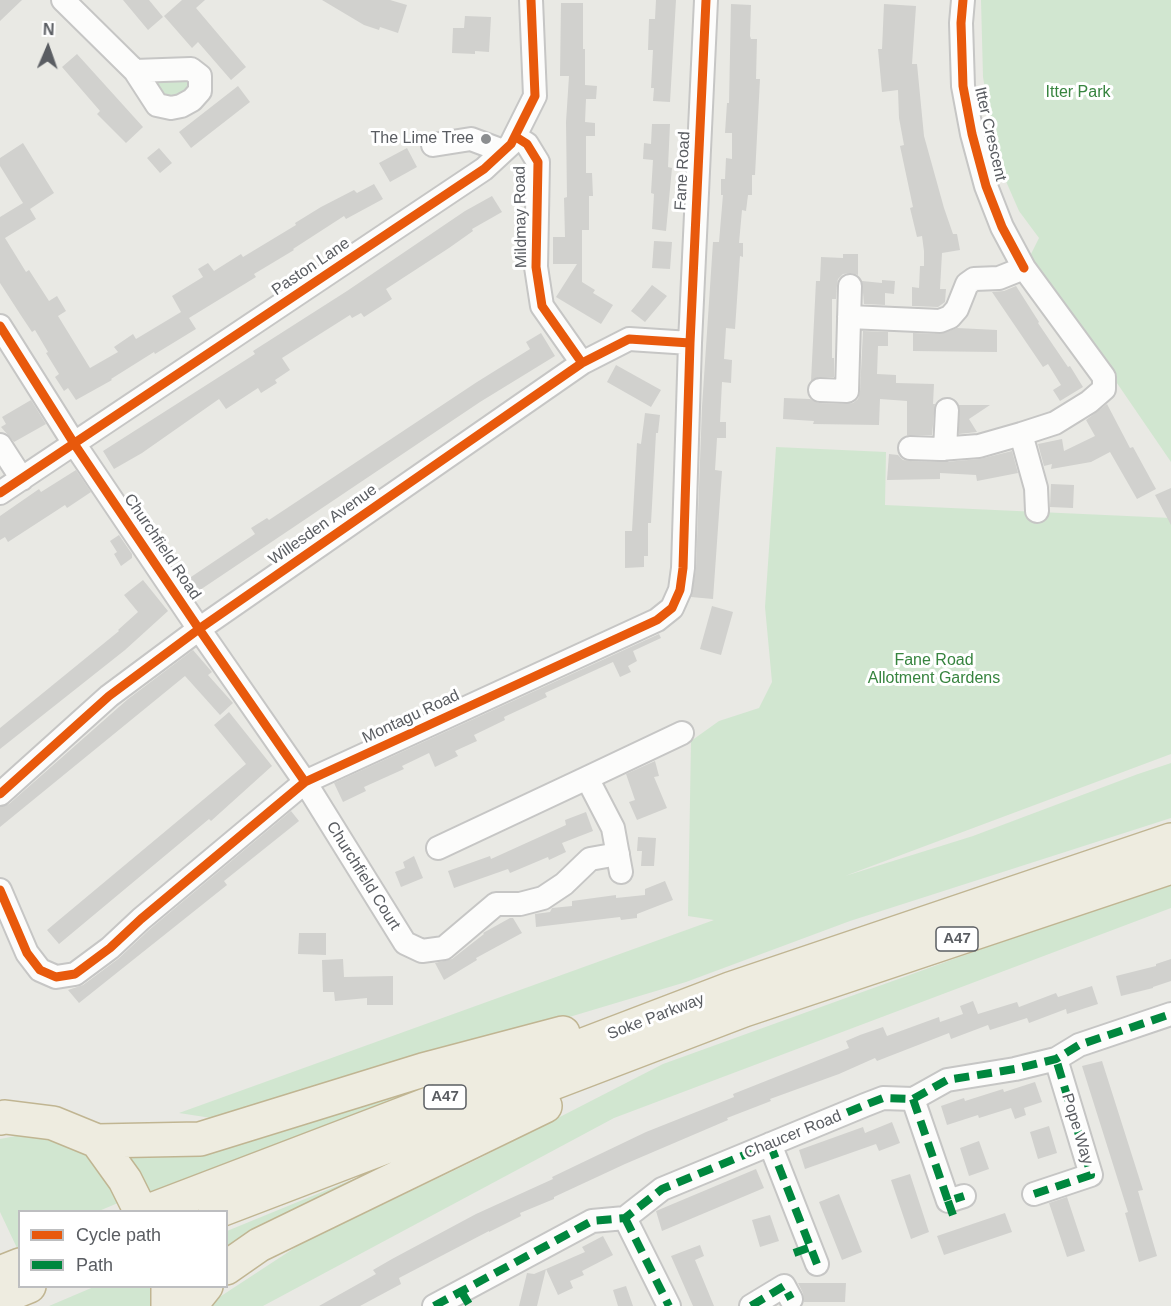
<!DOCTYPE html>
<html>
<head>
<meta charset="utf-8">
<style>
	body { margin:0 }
	#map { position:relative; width:1171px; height:1306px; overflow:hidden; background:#e9e9e4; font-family:Helvetica,sans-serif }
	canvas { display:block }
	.legend { position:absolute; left:18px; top:1210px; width:210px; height:78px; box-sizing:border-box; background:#fff; border:2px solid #bdbec0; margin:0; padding:8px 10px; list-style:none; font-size:18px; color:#5a5d62 }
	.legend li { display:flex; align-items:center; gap:12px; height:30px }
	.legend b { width:30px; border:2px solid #bdbec0 }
	.north { position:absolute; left:18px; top:18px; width:60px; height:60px; -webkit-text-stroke:4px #fff; paint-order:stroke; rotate:2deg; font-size:16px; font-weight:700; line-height:24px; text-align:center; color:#5a5d62 }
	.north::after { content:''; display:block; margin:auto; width:21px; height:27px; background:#5a5d62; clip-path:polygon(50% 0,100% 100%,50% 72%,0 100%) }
</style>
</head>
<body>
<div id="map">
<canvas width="1171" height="1306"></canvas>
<ul class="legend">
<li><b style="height:8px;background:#e8590c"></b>Cycle path</li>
<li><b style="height:8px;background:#00873e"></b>Path</li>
</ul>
<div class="north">N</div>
</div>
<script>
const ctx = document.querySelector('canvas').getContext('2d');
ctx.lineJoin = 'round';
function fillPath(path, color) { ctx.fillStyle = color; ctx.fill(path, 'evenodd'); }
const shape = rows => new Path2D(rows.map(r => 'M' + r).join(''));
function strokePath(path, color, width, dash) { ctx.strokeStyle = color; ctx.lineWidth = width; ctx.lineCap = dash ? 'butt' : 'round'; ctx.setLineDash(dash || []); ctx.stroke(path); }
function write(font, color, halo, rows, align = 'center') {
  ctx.font = font + ' Helvetica,sans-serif'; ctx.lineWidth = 6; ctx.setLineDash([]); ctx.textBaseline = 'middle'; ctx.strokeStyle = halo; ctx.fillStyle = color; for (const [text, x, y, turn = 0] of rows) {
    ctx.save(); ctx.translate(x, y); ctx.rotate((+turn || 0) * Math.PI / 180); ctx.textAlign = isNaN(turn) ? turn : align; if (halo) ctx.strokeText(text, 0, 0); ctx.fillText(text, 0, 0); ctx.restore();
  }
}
fillPath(shape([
	[981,0,1171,0,1171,462,1030,256,1039,238,1019,211,1005,179,993,136,983,77],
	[191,75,196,86,169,101,154,85,157,79],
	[776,447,886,452,885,505,1171,518,1171,754,845,876,973,836,1138,774,1171,763,1171,818,850,921,686,982,356,1081,218,1119,179,1113,714,920,688,916,691,741,719,721,759,708,772,682,765,607],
	[1171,884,1171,908,614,1118,263,1306,211,1306,215,1300,302,1243,476,1160,663,1064,1023,934],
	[489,1064,148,1198,124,1148],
	[36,1132,80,1150,106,1170,118,1203,99,1211,20,1212,19,1247,17,1248,0,1212,0,1139],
	[422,1151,227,1255,227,1231],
	[96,1286,150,1287,153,1306,49,1306]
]), '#d1e6d0');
fillPath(shape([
	[0,0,22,0,0,21],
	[123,0,149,0,163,17,148,30],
	[182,0,205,0,196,8,246,67,231,80,198,42,192,48,164,16],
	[322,0,390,0,407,5,398,33,380,27,379,30,364,25],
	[656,0,676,0,670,102,653,101,654,88,651,88,653,50,648,50,649,19,655,19],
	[561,3,583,3,583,49,585,49,585,85,597,86,596,99,586,99,585,122,595,123,595,136,586,136,586,173,592,173,593,196,589,196,589,230,582,230,582,282,595,290,593,293,613,305,601,324,556,297,577,264,553,264,553,237,565,237,564,198,567,197,566,122,569,76,560,76],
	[731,4,751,5,750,36,751,39,757,39,756,79,760,79,755,175,752,175,752,195,748,195,746,211,742,210,739,243,743,243,743,257,740,256,735,329,726,328,724,359,732,360,731,383,722,382,720,422,726,422,726,438,717,438,715,470,722,471,713,599,691,597,696,568,702,407,713,242,719,242,723,195,721,195,721,179,725,179,726,158,732,159,732,133,725,133,727,103,729,103],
	[884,4,916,6,912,64,917,64,924,136,944,208,953,234,957,234,960,250,942,253,940,289,946,289,945,302,938,307,912,306,912,287,919,288,920,266,924,266,924,251,922,236,917,237,910,208,913,207,900,146,904,145,899,118,898,90,882,92,878,49,882,49],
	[465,16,491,17,489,52,475,51,475,54,452,53,453,28,464,28],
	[77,54,143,127,126,143,97,114,100,111,62,67],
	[238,86,250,102,191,148,179,132],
	[652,124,670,124,668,167,672,168,666,231,652,229,654,194,651,193,653,160,643,159,644,143,651,144],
	[23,143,54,193,30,209,36,219,5,238,26,272,29,270,49,301,57,296,66,311,58,316,90,368,118,352,114,347,133,334,136,339,181,312,172,296,203,277,198,269,208,263,214,271,241,254,243,257,296,225,295,223,321,207,354,190,357,193,374,184,383,199,346,219,344,216,293,249,294,250,254,274,256,277,189,318,196,329,155,354,154,352,111,379,112,380,76,400,68,388,64,391,55,377,59,374,46,353,48,352,35,330,32,332,20,314,0,283,0,217,23,203,0,166,0,158],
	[159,148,172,163,160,173,147,158],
	[407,148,417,167,390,182,379,163],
	[492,196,502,212,472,229,473,231,449,248,386,289,392,299,364,317,361,313,352,318,350,315,282,358,290,370,275,380,277,383,261,393,258,388,226,409,219,399,142,453,114,469,103,451,255,354,253,351,347,291,465,211],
	[654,241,672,242,670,269,652,268],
	[843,254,858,254,858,275,851,273,843,274,838,279,837,285,836,299,832,299,832,358,834,358,834,377,820,377,811,381,816,281,820,281,821,257,843,258],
	[882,280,895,281,894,294,885,293,885,305,864,304,862,281,882,283],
	[652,285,667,296,645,322,631,311],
	[1016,286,1039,322,1038,323,1068,367,1070,366,1083,387,1060,401,1053,390,1061,385,1048,364,1043,367,992,292,1004,291],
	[957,328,997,330,997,352,913,351,913,333,940,334],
	[863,331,888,332,888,346,878,346,877,374,896,375,896,383,934,384,933,404,935,404,932,435,907,435,907,401,880,399,879,425,813,424,814,421,783,419,784,398,810,399,819,403,846,404,853,403,858,399,860,391],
	[541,333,555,356,480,402,197,592,188,579,255,534,251,528,267,518,269,520,477,382,530,349,526,342],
	[616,365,661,390,651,407,607,382],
	[31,400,46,424,14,442,1,427,6,424,2,417],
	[1107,404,1130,448,1133,447,1156,489,1137,499,1110,452,1091,462,1051,469,1052,464,1044,466,1038,444,1062,439,1064,451,1095,436,1086,420],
	[959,405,990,405,969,419,977,432,959,434],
	[645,413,660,415,658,433,656,433,651,523,648,523,648,556,644,556,644,567,625,568,625,531,632,531,637,443,641,444],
	[1012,451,1018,473,977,481,976,475,940,473,940,479,887,480,889,454,898,455,903,460,910,461,945,462,980,459],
	[76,470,91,492,67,508,65,505,8,542,5,537,0,540,0,516,39,489,41,492],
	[1051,484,1074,485,1073,508,1050,507],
	[1171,488,1171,525,1155,495],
	[119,535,132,554,132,558,121,566,114,554,117,552,110,541],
	[143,580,168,611,125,650,0,749,0,728,119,631,118,630,138,612,124,595],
	[712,606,733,612,721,655,700,649],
	[659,634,661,638,633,651,637,661,628,666,631,672,620,677,613,662,545,693,547,697,504,717,505,720,474,735,477,741,455,751,458,756,435,767,429,753,402,766,404,769,364,787,366,791,343,802,334,783],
	[193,650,212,672,208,675,233,703,220,715,185,676,0,827,0,807,9,804,128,699],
	[229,712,272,766,211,821,209,819,59,944,47,930,246,764,214,725],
	[655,761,659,776,654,777,667,808,637,820,629,802,635,800,626,774],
	[291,811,299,821,224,881,227,885,79,1003,68,990,83,985,118,959,150,929],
	[586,812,593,831,562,843,566,852,549,860,548,857,510,873,508,869,454,888,448,871,490,856,491,859,566,825,565,820],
	[638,837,656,838,654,866,641,866,642,851,637,851],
	[414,856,423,878,401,887,395,872,405,868,403,862],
	[665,881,673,900,637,914,637,918,621,920,620,917,536,927,535,914,550,912,552,908,572,906,572,901,616,895,616,898,645,895,645,889],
	[510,918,513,918,522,933,476,958,477,960,444,980,435,963,452,959,484,934,483,933],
	[299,933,326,933,326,955,298,954],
	[343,959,344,977,393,976,393,1005,367,1005,367,998,335,1001,334,992,323,992,322,960],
	[1171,959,1171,981,1153,987,1153,988,1121,996,1116,976,1156,966,1156,964],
	[1092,986,1098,1004,1067,1014,1066,1009,1029,1023,1027,1018,990,1030,988,1025,951,1039,949,1033,877,1061,875,1058,839,1074,770,1099,771,1101,727,1118,728,1120,625,1164,554,1197,554,1199,520,1213,521,1216,489,1232,489,1231,399,1278,401,1284,360,1306,319,1306,376,1274,373,1270,392,1259,476,1214,553,1179,552,1177,646,1132,734,1097,733,1094,849,1048,846,1041,860,1035,883,1027,887,1036,939,1017,940,1022,963,1014,960,1006,973,1001,978,1014,1017,1002,1019,1007,1056,993,1058,997],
	[1102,1061,1143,1190,1138,1191,1157,1256,1139,1262,1125,1213,1128,1212,1082,1066],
	[1035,1082,1042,1102,1024,1108,1026,1115,1015,1119,1011,1108,979,1118,978,1115,947,1125,941,1106,964,1098,965,1101,1003,1089,1004,1092],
	[892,1122,900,1143,879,1151,876,1144,805,1169,799,1150,863,1127,865,1133],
	[1049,1126,1057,1153,1038,1159,1030,1132],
	[979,1141,989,1169,969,1176,960,1148],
	[756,1169,764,1188,662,1231,656,1211],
	[910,1174,929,1232,911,1239,891,1180],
	[839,1194,862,1252,842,1260,819,1202],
	[1067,1197,1085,1251,1067,1257,1049,1203],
	[1005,1213,1012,1232,944,1255,937,1236],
	[770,1215,779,1241,760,1247,752,1220],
	[603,1236,613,1255,582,1271,584,1275,570,1281,573,1288,558,1295,546,1269,585,1252,582,1247],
	[700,1245,704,1256,695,1260,714,1306,693,1306,671,1256],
	[546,1269,537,1306,519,1306,527,1273,534,1274],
	[798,1283,846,1283,845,1302,804,1302,803,1293],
	[626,1286,633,1306,618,1306,613,1290]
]), '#d1d1ce');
const minor = shape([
	[63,0,135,71,157,105,171,108,181,106,192,100,200,91,200,76,191,69,135,71],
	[516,137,527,144,538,162,536,267,542,306,582,363],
	[433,145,471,139,503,151],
	[849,317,940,321,950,317,957,309,967,284,974,279,999,278,1024,268],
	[0,326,75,445,199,629,305,782,405,943,422,951,444,948,496,904,520,904,543,898,564,884,590,859,618,854],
	[820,390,847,391,850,286],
	[1021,434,1036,488,1037,511],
	[0,445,22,479],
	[910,448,940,449,979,446,1021,434,1055,423,1089,402,1104,389,1104,377,1024,268,1002,227,986,186,972,134,963,86,961,23,963,0],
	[945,449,947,410],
	[0,493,484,169,511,144,535,96,531,0],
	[587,778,682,733],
	[0,794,109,696,199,629,582,363,629,339,690,343],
	[438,848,587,778,613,828,621,872],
	[0,890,27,953,40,970,56,977,75,974,110,948,141,919,305,782,657,620,672,608,680,590,683,568,690,343,706,0],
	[913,1099,948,1201,964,1196],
	[770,1144,817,1264],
	[1034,1194,1091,1175,1056,1059],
	[625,1218,669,1306],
	[434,1306,592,1221,625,1218,662,1189,865,1105,883,1098,913,1099,947,1080,1015,1069,1056,1059,1079,1045,1171,1014],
	[751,1306,784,1286,791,1299]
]);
const highway = shape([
	[0,1118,5,1117,53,1123,97,1141,125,1180,141,1212],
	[97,1141,200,1139,423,1070,563,1033],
	[146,1212,730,989,1171,840],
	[215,1212,744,1010,1171,867],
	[226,1268,259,1245,545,1106],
	[0,1273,20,1265],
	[168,1286,168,1306],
	[0,1298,29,1286],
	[190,1306,206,1286]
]);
strokePath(minor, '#c6c6c5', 26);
strokePath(highway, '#c0b592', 36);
strokePath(minor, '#fcfcfb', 22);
strokePath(highway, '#eeece0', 33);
strokePath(shape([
	[913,1099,948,1201,964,1196],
	[770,1144,817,1264],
	[1034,1194,1091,1175,1056,1059],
	[948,1201,954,1218],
	[625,1218,669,1306],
	[794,1253,811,1247],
	[461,1291,470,1306],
	[434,1306,592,1221,625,1218,662,1189,865,1105,883,1098,913,1099,947,1080,1015,1069,1056,1059,1079,1045,1171,1014],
	[751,1306,784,1286,791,1299]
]), '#00873e', 8, [15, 8]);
strokePath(shape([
	[963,0,961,23,963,86,972,134,986,186,1002,227,1024,268],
	[516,137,527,144,538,162,536,267,542,306,582,363],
	[0,326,75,445,199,629,305,782],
	[0,493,484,169,511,144,535,96,531,0],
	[0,794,109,696,199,629,582,363,629,339,690,343],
	[0,890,27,953,40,970,56,977,75,974,110,948,141,919,305,782,657,620,672,608,680,590,683,568,690,343,706,0]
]), '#e8590c', 9);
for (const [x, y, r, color] of [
	[486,139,6,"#8c8e90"]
]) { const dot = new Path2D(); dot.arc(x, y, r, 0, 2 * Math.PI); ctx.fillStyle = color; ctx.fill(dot); strokePath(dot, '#fff', 2); }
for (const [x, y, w] of [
	[957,939,42],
	[445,1097,42]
]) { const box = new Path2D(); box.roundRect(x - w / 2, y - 12, w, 24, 4.5); ctx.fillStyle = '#fff'; ctx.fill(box); strokePath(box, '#5a5d62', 1.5); }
write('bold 15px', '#5a5d62', null, [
	["A47",957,939],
	["A47",445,1097]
]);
write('16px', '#37843f', '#fff', [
	["Itter Park",1078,93],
	["Fane Road",934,661],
	["Allotment Gardens",934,679]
]);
write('16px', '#5a5d62', '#fff', [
	["Itter Crescent",990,134,77],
	["Fane Road",683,171,-87],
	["Mildmay Road",521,217,-91],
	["Paston Lane",311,267,-34],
	["Willesden Avenue",323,525,-35],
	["Churchfield Road",162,547,56],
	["Montagu Road",411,717,-25],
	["Churchfield Court",363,876,58],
	["Soke Parkway",656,1017,-21],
	["Pope Way",1077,1129,73],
	["Chaucer Road",793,1135,-22]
]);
write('16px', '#5a5d62', '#fff', [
	["The Lime Tree",474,139]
], 'right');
</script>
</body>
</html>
